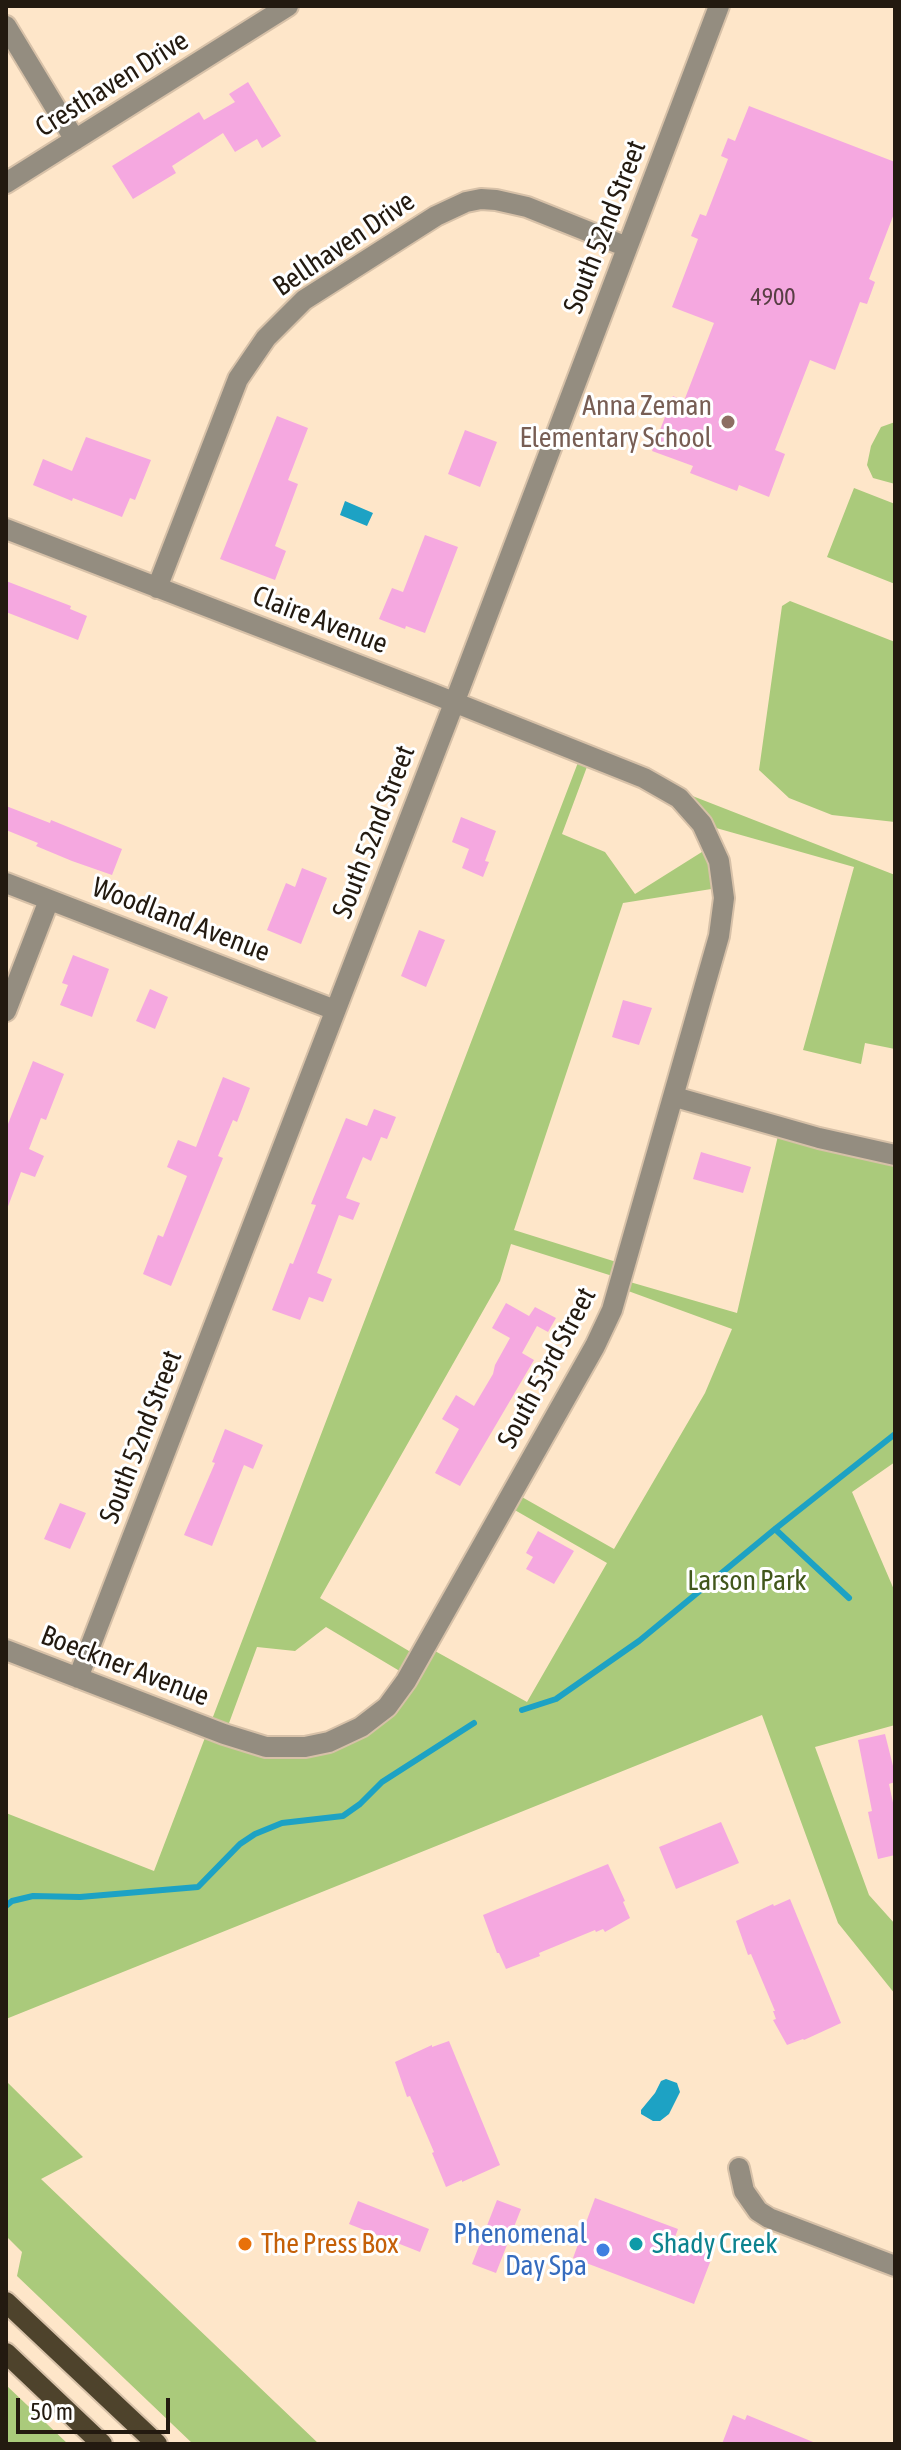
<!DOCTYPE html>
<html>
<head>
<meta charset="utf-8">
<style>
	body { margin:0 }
	#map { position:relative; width:901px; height:2450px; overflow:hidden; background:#fee6c9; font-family:"Asap Condensed",sans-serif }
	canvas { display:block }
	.frame { position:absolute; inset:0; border:8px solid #231a10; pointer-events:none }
	.scale { position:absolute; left:16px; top:2398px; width:154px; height:36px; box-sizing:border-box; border:4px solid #231a10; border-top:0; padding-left:10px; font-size:24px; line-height:28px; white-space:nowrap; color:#231a10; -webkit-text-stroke:6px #fff; paint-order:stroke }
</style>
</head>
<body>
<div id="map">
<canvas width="901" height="2450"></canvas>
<div class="frame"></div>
<div class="scale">50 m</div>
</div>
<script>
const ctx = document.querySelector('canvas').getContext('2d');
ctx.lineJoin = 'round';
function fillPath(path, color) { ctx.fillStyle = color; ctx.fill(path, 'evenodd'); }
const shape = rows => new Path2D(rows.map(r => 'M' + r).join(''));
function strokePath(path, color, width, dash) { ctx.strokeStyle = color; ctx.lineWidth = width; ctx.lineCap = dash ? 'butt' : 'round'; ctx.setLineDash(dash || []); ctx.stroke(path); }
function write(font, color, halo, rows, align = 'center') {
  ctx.font = font + ' "Asap Condensed",sans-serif'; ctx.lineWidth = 6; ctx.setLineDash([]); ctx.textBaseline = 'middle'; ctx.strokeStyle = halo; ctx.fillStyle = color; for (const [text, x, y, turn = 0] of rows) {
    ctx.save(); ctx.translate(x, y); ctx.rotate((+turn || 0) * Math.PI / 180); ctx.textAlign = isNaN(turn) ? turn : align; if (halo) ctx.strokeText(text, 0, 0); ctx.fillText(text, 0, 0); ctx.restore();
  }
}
fillPath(shape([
	[895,422,895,484,873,478,867,465,871,446,881,427],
	[854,488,895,504,895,584,827,557],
	[790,601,895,642,895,822,832,815,789,798,759,770,782,606],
	[582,752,591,756,562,834,605,852,635,894,713,845,724,887,623,903,514,1230,626,1265,623,1280,737,1313,780,1127,895,1155,895,1462,852,1492,895,1592,895,1725,815,1747,869,1895,895,1924,895,1994,838,1923,762,1715,6,2019,6,1813,154,1871],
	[511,1244,622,1279,620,1288,732,1329,705,1393,614,1549,513,1492,506,1505,607,1563,527,1702,426,1646,419,1657,320,1598,500,1281],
	[326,1627,408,1676,352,1732,259,1746,225,1734,257,1647,295,1651],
	[613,765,895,875,895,1049,865,1043,861,1064,803,1050,854,867,702,824],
	[6,2081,83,2157,41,2179,319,2444,193,2444,17,2276,22,2252,6,2236],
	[6,2385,68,2444,6,2444]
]), '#aaca7b');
fillPath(shape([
	[345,501,373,513,367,526,340,515],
	[666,2079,677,2083,680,2092,669,2114,660,2121,653,2121,641,2114,641,2110,655,2093,661,2081]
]), '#1da2c4');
strokePath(shape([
	[775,1529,849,1598],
	[522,1710,556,1699,639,1641,775,1529,895,1434],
	[6,1906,12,1901,33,1896,80,1897,198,1887,240,1844,255,1834,282,1823,343,1816,360,1804,382,1782,474,1723]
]), '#1da2c4', 6);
fillPath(shape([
	[248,82,281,136,262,148,257,139,235,152,223,133,172,166,176,173,133,199,112,166,199,112,204,120,235,102,229,94],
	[749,106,895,162,895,211,869,279,875,282,867,304,860,302,835,370,810,360,775,450,785,454,769,497,739,485,737,491,690,473,693,466,652,451,673,396,684,401,714,323,672,307,698,239,691,236,700,214,706,216,728,159,721,156,728,138,735,141],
	[277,416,308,428,288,480,298,484,275,546,286,551,275,580,220,559],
	[465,430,497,442,480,487,448,474],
	[86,437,151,460,135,500,130,498,122,517,73,498,72,501,33,485,43,459,72,471],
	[425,535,458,547,425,633,406,626,405,629,379,619,392,588,403,592],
	[6,581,71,606,70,609,87,616,78,640,6,612],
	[6,806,50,823,51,820,122,849,112,875,72,861,36,846,38,843,6,830],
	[461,817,496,831,485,861,489,862,483,877,462,868,469,849,452,842],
	[302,868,327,878,301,944,267,930,286,883,295,887],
	[419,930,445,940,426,987,401,976],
	[73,955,109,969,92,1017,60,1005,68,985,62,983],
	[150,989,168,997,155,1029,136,1021],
	[623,1000,652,1008,639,1045,612,1037],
	[33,1061,64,1074,46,1120,41,1118,29,1149,44,1156,35,1177,21,1172,7,1209,6,1129],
	[223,1077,250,1088,237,1122,233,1120,218,1156,223,1158,171,1286,143,1274,158,1235,163,1237,187,1176,167,1167,178,1140,196,1147],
	[374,1109,396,1117,387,1139,381,1137,371,1161,363,1157,346,1198,360,1203,353,1220,339,1215,317,1273,332,1279,323,1302,309,1297,300,1320,272,1310,290,1263,293,1264,316,1205,311,1204,346,1118,367,1126],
	[701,1152,751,1167,743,1193,693,1179],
	[506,1303,529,1316,535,1307,556,1318,548,1332,537,1326,522,1353,534,1360,460,1486,435,1473,459,1429,442,1419,456,1395,474,1406,493,1374,495,1365,510,1338,492,1328],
	[225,1429,263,1445,253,1469,244,1465,212,1546,184,1535,215,1463,212,1462],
	[60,1503,86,1513,70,1549,44,1539],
	[538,1531,574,1551,554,1584,526,1569,533,1557,526,1553],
	[885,1734,895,1774,895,1782,889,1784,895,1812,895,1855,878,1859,868,1812,872,1811,858,1740],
	[721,1822,739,1863,676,1889,659,1847],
	[608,1864,625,1901,623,1902,630,1918,605,1932,603,1929,596,1932,595,1930,539,1953,540,1956,506,1969,499,1953,497,1953,483,1915],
	[790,1899,841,2023,804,2040,803,2039,787,2045,773,2020,776,2019,773,2011,775,2011,751,1954,748,1955,736,1921,773,1904,774,1906],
	[449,2041,500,2165,462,2182,462,2180,446,2187,432,2153,434,2152,410,2096,407,2097,395,2062,432,2045,432,2047],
	[595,2198,678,2229,675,2237,714,2252,694,2304,573,2258],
	[497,2200,521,2209,496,2273,472,2264],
	[358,2201,429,2229,420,2252,349,2224],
	[733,2415,745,2420,747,2415,818,2444,722,2444]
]), '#f5a8e0');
const street = shape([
	[6,26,75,140],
	[6,183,288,6],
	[6,529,431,693,644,778,679,798,702,824,719,861,724,898,719,936,612,1310,595,1346,406,1681,387,1707,361,1727,329,1742,305,1747,266,1747,224,1734,6,1650],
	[157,588,238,379,266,338,304,300,436,216,466,202,481,199,496,200,527,207,627,247],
	[6,883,335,1010],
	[6,1011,49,900],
	[675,1097,819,1138,895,1155],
	[78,1678,463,680,719,6],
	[739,2168,744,2191,758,2211,769,2218,895,2266]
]);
const primary = shape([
	[6,2302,157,2444],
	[6,2353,102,2444]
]);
strokePath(street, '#d7c1a8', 24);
strokePath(primary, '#d7c1a8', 24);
strokePath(street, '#948d80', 20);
strokePath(primary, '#4e432c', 20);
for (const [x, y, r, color] of [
	[728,422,8,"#8d6e63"],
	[245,2244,8,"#e8710a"],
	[636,2244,8,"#0f9aa8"],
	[603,2250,8,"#3f7fe0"]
]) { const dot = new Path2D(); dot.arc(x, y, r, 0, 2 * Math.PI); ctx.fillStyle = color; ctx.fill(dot); strokePath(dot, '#fff', 3); }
write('24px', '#583e44', null, [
	["4900",773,297]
]);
write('28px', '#231a10', '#fff', [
	["Cresthaven Drive",112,84,-32],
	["South 52nd Street",605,227,-69],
	["Bellhaven Drive",344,244,-34],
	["Claire Avenue",320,620,21],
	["South 52nd Street",374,832,-69],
	["Woodland Avenue",181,920,21],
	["South 53rd Street",547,1368,-62],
	["South 52nd Street",141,1437,-69],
	["Boeckner Avenue",125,1666,21]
]);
write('28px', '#785e54', '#fff', [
	["Anna Zeman",712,406],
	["Elementary School",712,438]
], 'right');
write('28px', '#42571c', '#fff', [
	["Larson Park",747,1581]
]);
write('28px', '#366cbe', '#fff', [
	["Phenomenal",587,2234],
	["Day Spa",587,2266]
], 'right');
write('28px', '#c56008', '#fff', [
	["The Press Box",261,2244]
], 'left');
write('28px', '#0d838f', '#fff', [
	["Shady Creek",652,2244]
], 'left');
</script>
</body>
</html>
